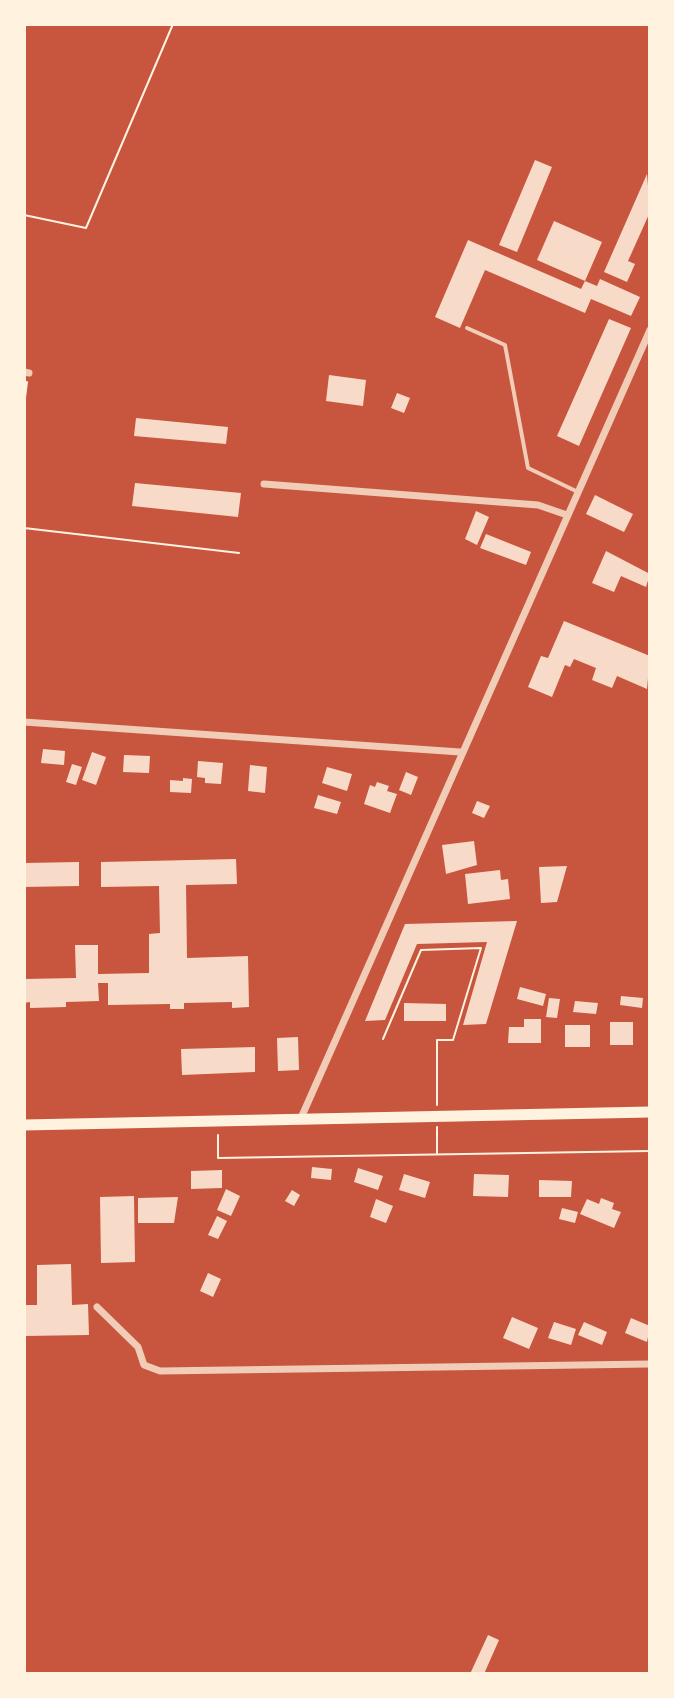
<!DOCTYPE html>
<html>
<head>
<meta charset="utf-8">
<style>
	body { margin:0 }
	#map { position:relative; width:674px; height:1698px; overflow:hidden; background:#c8553d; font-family:Manrope,sans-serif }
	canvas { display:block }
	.frame { position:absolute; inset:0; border:26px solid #fff3e0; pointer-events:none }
</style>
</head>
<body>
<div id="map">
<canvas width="674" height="1698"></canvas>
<div class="frame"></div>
</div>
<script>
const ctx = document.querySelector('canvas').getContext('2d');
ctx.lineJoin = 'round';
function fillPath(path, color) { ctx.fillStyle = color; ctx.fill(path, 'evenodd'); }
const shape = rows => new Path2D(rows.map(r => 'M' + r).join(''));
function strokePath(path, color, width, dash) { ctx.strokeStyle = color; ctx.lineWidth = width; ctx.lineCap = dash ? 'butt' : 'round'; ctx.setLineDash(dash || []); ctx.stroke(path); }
fillPath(shape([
	[535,160,552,167,517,252,499,245],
	[647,174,650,212,628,261,635,264,627,282,604,272],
	[554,221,602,242,585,281,537,260],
	[468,240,581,289,585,281,597,286,600,279,640,297,631,316,591,299,585,313,485,270,460,328,435,317],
	[609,319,631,328,579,446,557,436],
	[329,375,366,380,363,406,326,401],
	[397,393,410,398,404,413,391,408],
	[136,418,228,427,226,444,134,436],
	[135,483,241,493,238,517,132,506],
	[595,495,633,514,624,532,586,514],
	[476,511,489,517,477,545,465,539],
	[486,534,531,552,526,565,480,548],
	[606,551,650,574,646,587,621,576,614,592,592,583],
	[564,621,650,656,647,689,617,676,612,688,592,680,596,668,574,659,570,667,565,665,552,697,528,687,541,656,548,658],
	[43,749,65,751,64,765,41,763],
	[92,752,106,757,96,785,82,780],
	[124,755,150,756,149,773,123,772],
	[198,761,223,763,221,784,205,783,205,778,197,777],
	[72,764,82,767,76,785,66,782],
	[250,765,267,767,265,793,248,791],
	[327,767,352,774,347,791,322,783],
	[406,772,418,777,411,795,399,790],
	[183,778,192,779,191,793,170,792,170,780,183,781],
	[377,782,389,786,387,791,397,794,390,813,364,804,370,785,375,787],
	[318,795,341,802,337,814,314,808],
	[477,801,490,806,484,818,472,813],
	[474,841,477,865,446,874,442,845],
	[236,859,237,884,186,885,187,958,248,956,249,1007,232,1008,232,1002,184,1003,184,1009,170,1009,170,1004,108,1005,108,983,98,983,99,1001,66,1002,66,1007,30,1008,30,1002,24,1003,24,979,76,978,75,945,98,945,98,974,149,973,149,934,160,933,159,886,101,887,101,862],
	[79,862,79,886,24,887,24,863],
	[567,866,557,902,541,903,539,867],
	[500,870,501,880,508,879,510,899,468,904,465,874],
	[517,921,486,1024,463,1025,487,942,417,944,385,1020,365,1021,405,924],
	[520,987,546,994,543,1006,517,999],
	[621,996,643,998,642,1008,620,1005],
	[549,998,560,999,557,1018,546,1017],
	[575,1001,598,1003,596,1014,573,1012],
	[404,1003,446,1004,446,1021,404,1021],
	[524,1019,541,1019,541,1043,508,1043,509,1027,524,1027],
	[610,1022,633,1022,633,1045,610,1045],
	[565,1025,590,1025,590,1047,565,1047],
	[298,1037,299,1070,278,1071,277,1038],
	[255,1047,255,1072,182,1075,181,1049],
	[312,1167,332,1169,331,1180,311,1178],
	[358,1168,383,1176,378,1190,354,1182],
	[222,1170,222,1188,191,1189,191,1171],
	[404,1174,430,1182,425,1198,399,1190],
	[474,1174,509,1175,508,1197,473,1196],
	[539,1180,572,1181,571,1197,539,1197],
	[226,1189,240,1196,231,1216,217,1210],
	[292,1190,300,1195,294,1206,285,1201],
	[134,1196,135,1262,101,1263,100,1197],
	[178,1197,174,1223,138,1223,138,1198],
	[601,1198,614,1203,612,1209,621,1212,614,1228,580,1214,587,1199,599,1204],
	[376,1199,393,1206,386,1223,370,1217],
	[562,1208,578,1212,575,1223,559,1219],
	[217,1216,227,1221,218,1239,208,1235],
	[71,1264,72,1305,88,1304,89,1335,25,1336,24,1305,37,1305,37,1265],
	[208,1273,221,1279,213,1297,200,1291],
	[512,1317,538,1328,529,1349,503,1338],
	[631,1318,650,1326,647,1342,625,1333],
	[554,1322,576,1329,571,1345,548,1338],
	[584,1322,607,1332,602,1345,578,1335],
	[488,1635,499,1640,484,1674,470,1674]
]), '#f7dbc8');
strokePath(shape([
	[24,215,86,228,173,24],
	[24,406,27,382],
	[24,528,239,553],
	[383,1039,421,950,481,948,453,1040,437,1040,437,1105],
	[218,1135,218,1158,650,1151],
	[437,1153,437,1127]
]), '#fff3e0', 2);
strokePath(shape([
	[467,328,505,345,528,468,578,492]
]), '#f1ccb7', 4);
strokePath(shape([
	[24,372,29,373],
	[264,484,538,505,567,515],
	[24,722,460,752],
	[301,1118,650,330],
	[97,1307,138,1347,144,1365,160,1371,650,1364]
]), '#f1ccb7', 7);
strokePath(shape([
	[24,1125,650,1112]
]), '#fff3e0', 11);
</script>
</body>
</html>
